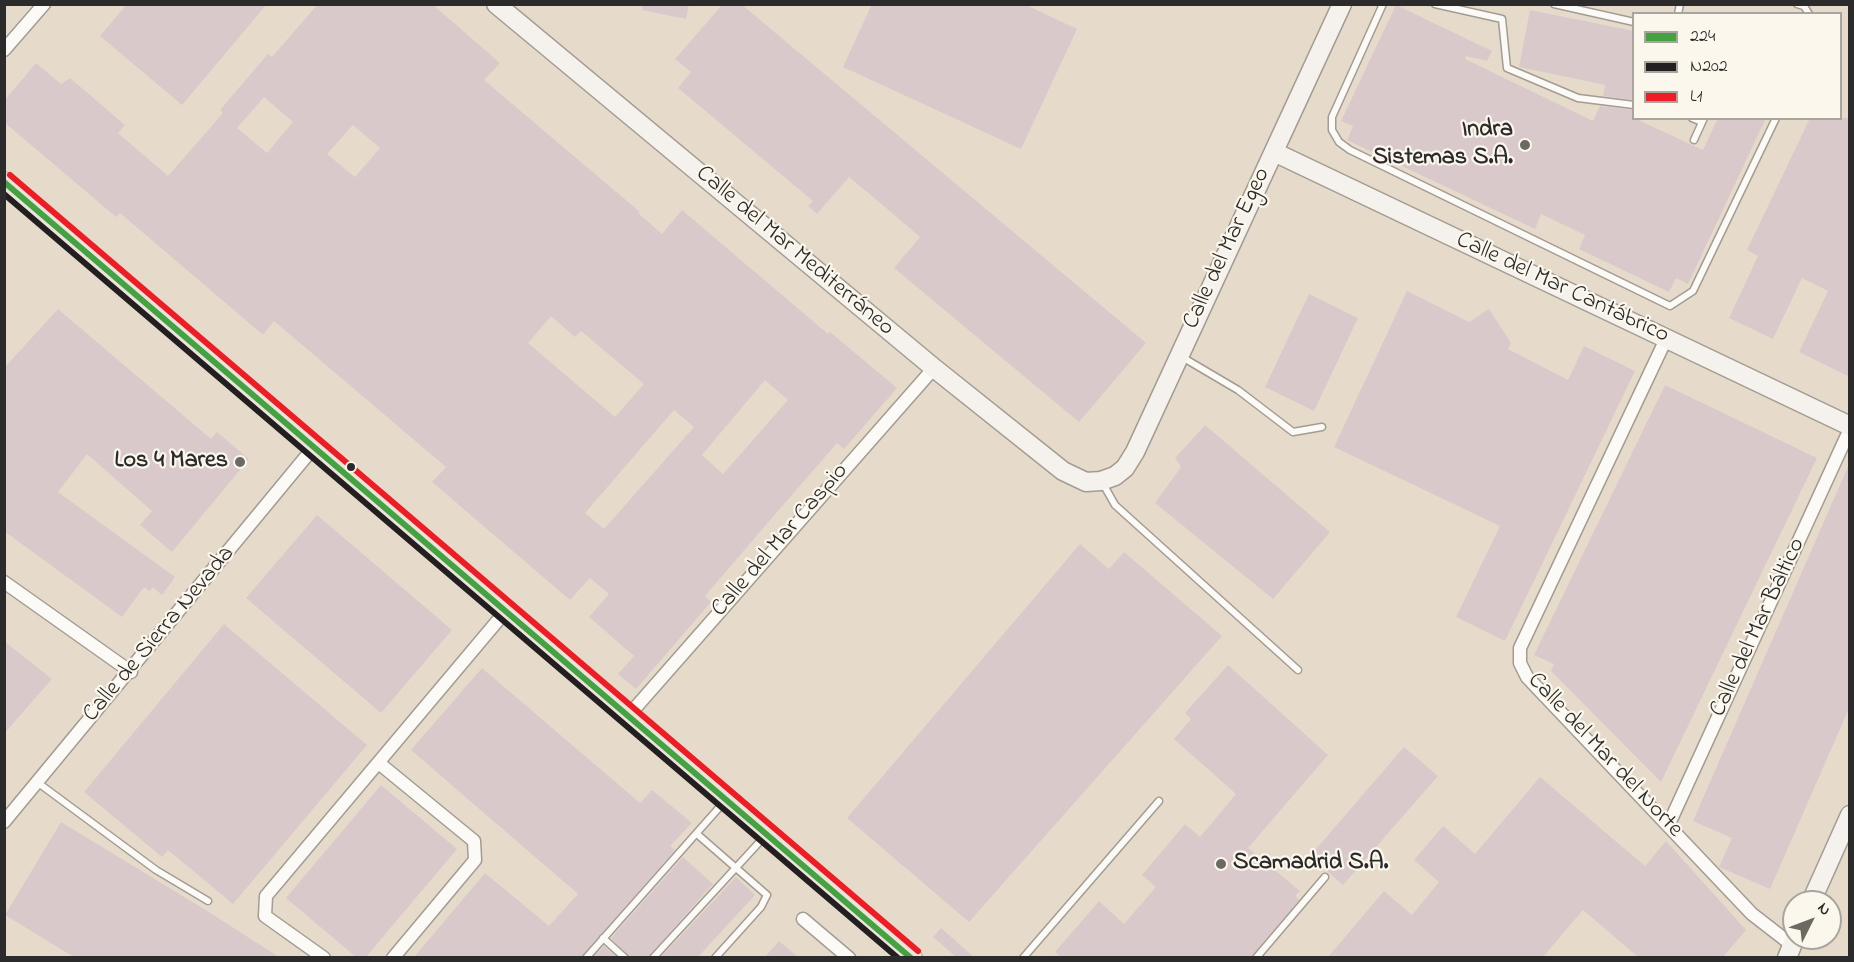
<!DOCTYPE html>
<html>
<head>
<meta charset="utf-8">
<style>
	body { margin:0 }
	#map { position:relative; width:1854px; height:962px; overflow:hidden; background:#e6dbca; font-family:"Indie Flower",sans-serif }
	canvas { display:block }
	.frame { position:absolute; inset:0; border:6px solid #2b2b2b; pointer-events:none }
	.legend { position:absolute; left:1632px; top:12px; width:210px; height:108px; box-sizing:border-box; background:#fbf7ec; border:2px solid #a8a59f; margin:0; padding:8px 10px; list-style:none; font-size:18px; color:#2b2b2b }
	.legend li { display:flex; align-items:center; gap:12px; height:30px }
	.legend b { width:30px; border:2px solid #a8a59f }
	.north { position:absolute; left:1782px; top:890px; width:60px; height:60px; box-sizing:border-box; background:#fbf7ec; border:2px solid #a8a59f; border-radius:50%; rotate:48deg; font-size:16px; font-weight:700; line-height:24px; text-align:center; color:#2b2b2b }
	.north::after { content:''; display:block; margin:auto; width:21px; height:27px; background:#6c6963; clip-path:polygon(50% 0,100% 100%,50% 72%,0 100%) }
</style>
</head>
<body>
<div id="map">
<canvas width="1854" height="962"></canvas>
<div class="frame"></div>
<ul class="legend">
<li><b style="height:8px;background:#45a243"></b>224</li>
<li><b style="height:8px;background:#231f20"></b>N202</li>
<li><b style="height:8px;background:#ee1c25"></b>L1</li>
</ul>
<div class="north">N</div>
</div>
<script>
const ctx = document.querySelector('canvas').getContext('2d');
ctx.lineJoin = 'round';
function fillPath(path, color) { ctx.fillStyle = color; ctx.fill(path, 'evenodd'); }
const shape = rows => new Path2D(rows.map(r => 'M' + r).join(''));
function strokePath(path, color, width, dash) { ctx.strokeStyle = color; ctx.lineWidth = width; ctx.lineCap = dash ? 'butt' : 'round'; ctx.setLineDash(dash || []); ctx.stroke(path); }
function write(font, color, halo, rows, align = 'center') {
  ctx.font = font + ' "Indie Flower",sans-serif'; ctx.lineWidth = 4.5; ctx.setLineDash([]); ctx.textBaseline = 'middle'; ctx.strokeStyle = halo; ctx.fillStyle = color; for (const [text, x, y, turn = 0] of rows) {
    ctx.save(); ctx.translate(x, y); ctx.rotate((+turn || 0) * Math.PI / 180); ctx.textAlign = isNaN(turn) ? turn : align; if (halo) ctx.strokeText(text, 0, 0); ctx.fillText(text, 0, 0); ctx.restore();
  }
}
fillPath(shape([
	[127,4,267,4,182,105,100,36],
	[318,4,432,4,500,63,484,80,640,212,638,213,662,234,682,210,828,334,830,332,897,388,844,449,837,443,771,519,705,596,711,602,636,689,618,674,634,656,589,617,609,594,590,578,570,600,432,482,446,467,274,321,263,335,120,213,116,217,4,122,4,101,36,63,61,84,70,78,125,125,118,133,168,176,223,113,220,110,243,83,268,54,272,57],
	[264,97,293,122,267,153,237,128],
	[353,125,380,148,355,177,327,154],
	[551,316,575,337,581,331,644,384,615,417,528,343],
	[765,380,788,400,723,474,702,455],
	[674,410,694,427,604,529,585,513],
	[642,4,689,4,686,19,642,10],
	[723,4,741,4,1146,343,1079,422,894,268,920,237,885,207,849,177,817,214,808,206,813,201,678,88,691,72,675,59],
	[872,4,1024,4,1077,29,1021,149,843,67],
	[1396,5,1492,51,1487,61,1466,56,1465,59,1593,121,1600,106,1634,110,1634,118,1703,150,1718,118,1766,118,1688,284,1676,278,1669,292,1579,249,1585,235,1541,214,1535,229,1347,140,1353,126,1341,121],
	[1530,10,1634,31,1634,100,1603,96,1605,85,1519,67],
	[1810,118,1850,118,1850,377,1799,352,1828,291,1802,278,1773,339,1729,318,1758,256,1747,250],
	[1407,291,1469,322,1489,309,1511,343,1508,349,1568,380,1584,346,1635,371,1505,641,1456,617,1500,526,1334,447],
	[1309,294,1358,318,1314,411,1265,387],
	[58,309,211,439,217,432,249,459,172,552,140,525,152,511,87,454,58,492,175,577,162,595,152,587,150,591,144,587,122,617,4,531,4,368],
	[1665,385,1817,458,1661,782,1551,671,1554,664,1534,655],
	[1205,425,1330,532,1273,599,1155,503,1181,467,1175,458],
	[1850,462,1850,706,1770,889,1719,867,1732,838,1693,821],
	[317,515,452,630,381,713,246,598],
	[1080,544,1109,569,1124,552,1222,636,969,922,847,818],
	[224,624,367,745,233,904,168,850,162,857,84,792],
	[4,641,52,679,4,734],
	[1228,665,1328,755,1248,848,1300,891,1295,896,1299,900,1251,957,1061,957,1055,952,1099,901,1124,924,1156,887,1142,875,1185,824,1200,837,1236,794,1174,739,1191,719,1185,713],
	[482,668,640,803,652,790,692,823,670,846,675,850,581,957,414,957,485,873,549,926,578,894,411,750],
	[1404,747,1438,776,1343,885,1310,856],
	[1540,777,1645,866,1666,841,1746,930,1723,957,1638,957,1583,910,1543,957,1328,957,1384,891,1412,915,1439,882,1414,860,1443,826,1475,854],
	[381,785,457,849,366,957,356,957,286,898],
	[61,822,204,909,279,957,74,957,5,915],
	[683,857,713,884,648,957,630,957,611,938],
	[736,877,755,895,698,957,661,957],
	[941,928,974,957,956,957,933,937],
	[779,941,798,957,765,957],
	[604,946,617,957,593,957]
]), '#dac9ca');
const lane = shape([
	[1383,4,1332,117,1332,130,1339,142,1350,150,1670,306,1693,291,1776,118],
	[1435,4,1502,19,1507,68,1578,98,1634,105],
	[1554,4,1634,22],
	[1797,4,1804,6,1809,14],
	[1678,14,1680,4],
	[1692,118,1702,122],
	[1694,140,1704,118],
	[1182,357,1238,390,1293,432,1322,427],
	[1102,482,1115,505,1298,670],
	[37,782,156,870,208,901],
	[697,834,767,895,761,907,715,958],
	[603,938,625,958],
	[586,958,725,801],
	[653,958,765,836],
	[1023,958,1159,801],
	[1256,958,1325,877]
]);
const street = shape([
	[4,50,44,4],
	[1666,339,1520,648,1520,663,1527,677,1752,914,1792,945],
	[4,582,131,672],
	[629,715,934,368],
	[380,764,474,841,475,860,393,958],
	[4,822,314,447],
	[1668,826,1850,429],
	[803,919,849,958],
	[324,958,265,916,266,896,505,612]
]);
const secondary = shape([
	[496,4,934,368,1063,471,1086,482,1101,481,1115,476,1125,468,1135,452,1342,4],
	[1274,152,1850,426],
	[1811,902,1850,815],
	[1787,958,1795,938]
]);
const primary = shape([
	[4,182,912,958]
]);
strokePath(lane, '#a29c92', 9);
strokePath(street, '#a29c92', 15);
strokePath(secondary, '#a29c92', 21);
strokePath(primary, '#a29c92', 22);
strokePath(lane, '#fbfaf7', 6);
strokePath(street, '#fbfaf7', 12);
strokePath(secondary, '#f5f1ec', 18);
strokePath(primary, '#ece4db', 20);
strokePath(shape([
	[4,182,911,958]
]), '#45a243', 6);
strokePath(shape([
	[4,194,898,958]
]), '#231f20', 6);
strokePath(shape([
	[10,175,918,951]
]), '#ee1c25', 6);
for (const [x, y, r, color] of [
	[1525,145,6,"#6c6963"],
	[240,462,6,"#6c6963"],
	[351,467,5,"#2b2b2b"],
	[1221,864,6,"#6c6963"]
]) { const dot = new Path2D(); dot.arc(x, y, r, 0, 2 * Math.PI); ctx.fillStyle = color; ctx.fill(dot); strokePath(dot, '#fbf7ec', 2); }
write('bold 24px', '#2b2b2b', '#fbf7ec', [
	["Indra",1513,131],
	["Sistemas S.A.",1513,159],
	["Los 4 Mares",228,462],
	["Scamadrid S.A.",1233,864,"left"]
], 'right');
write('24px', '#2b2b2b', '#fbf7ec', [
	["Calle del Mar Egeo",1228,249,-65],
	["Calle del Mar Mediterráneo",794,252,40],
	["Calle del Mar Cantábrico",1562,289,25],
	["Calle del Mar Caspio",781,541,-49],
	["Calle del Mar Báltico",1759,628,-65],
	["Calle de Sierra Nevada",160,635,-50],
	["Calle del Mar del Norte",1604,756,47]
]);
</script>
</body>
</html>
